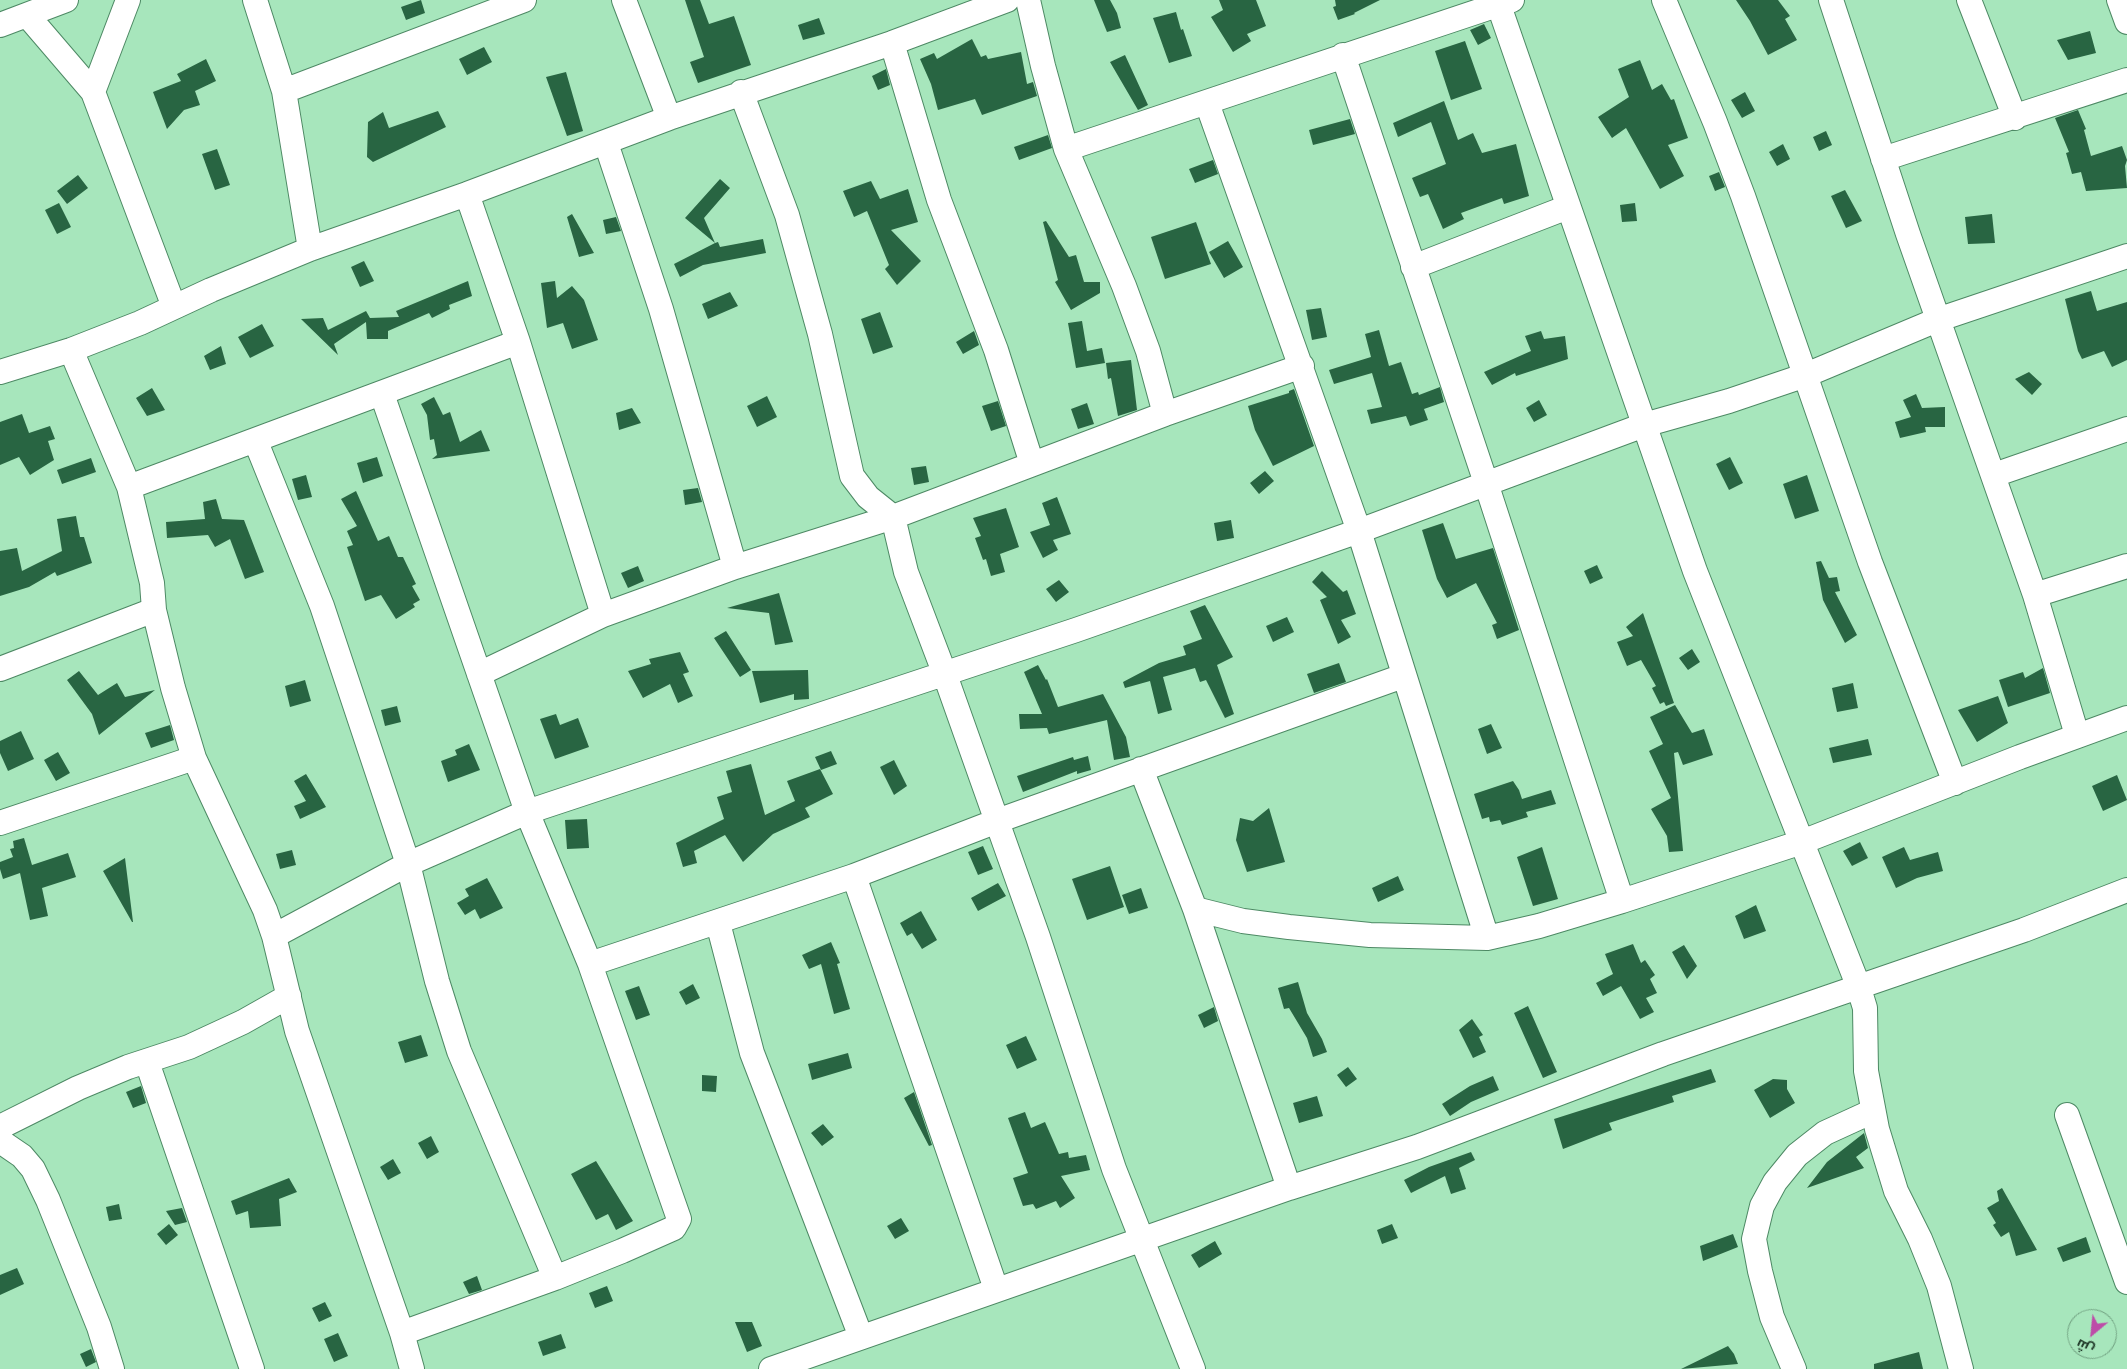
<!DOCTYPE html>
<html>
<head>
<meta charset="utf-8">
<style>
	body { margin:0 }
	#map { position:relative; width:2127px; height:1369px; overflow:hidden; background:#a7e6bc; font-family:Signika,Cairo,sans-serif }
	canvas { display:block }
	.north { position:absolute; left:2067px; top:1309px; width:50px; height:50px; box-sizing:border-box; background:#a7e6bc; border:1px solid #71a181; border-radius:50%; rotate:208deg; font-size:14px; font-weight:700; line-height:20px; text-align:center; color:#203929 }
	.north::after { content:''; display:block; margin:auto; width:18px; height:22px; background:#bd4ca8; clip-path:polygon(50% 0,100% 100%,50% 72%,0 100%) }
</style>
</head>
<body>
<div id="map">
<canvas width="2127" height="1369"></canvas>
<div class="north">ش</div>
</div>
<script>
const ctx = document.querySelector('canvas').getContext('2d');
ctx.lineJoin = 'round';
function fillPath(path, color) { ctx.fillStyle = color; ctx.fill(path, 'evenodd'); }
const shape = rows => new Path2D(rows.map(r => 'M' + r).join(''));
function strokePath(path, color, width, dash) { ctx.strokeStyle = color; ctx.lineWidth = width; ctx.lineCap = dash ? 'butt' : 'round'; ctx.setLineDash(dash || []); ctx.stroke(path); }
fillPath(shape([
	[421,0,425,13,406,20,401,7],
	[685,0,700,0,709,24,734,16,751,65,698,83,690,62,704,57],
	[1094,0,1110,0,1117,13,1121,28,1107,32],
	[1219,0,1256,0,1266,26,1247,34,1251,41,1233,52,1211,17,1223,10],
	[1335,0,1380,0,1354,13,1355,14,1338,20,1333,7,1336,6],
	[1736,0,1778,0,1790,16,1785,19,1797,40,1768,55,1750,21],
	[1176,12,1181,30,1183,29,1192,56,1169,63,1153,18],
	[819,18,825,34,803,40,798,25],
	[1484,24,1491,38,1478,45,1470,30],
	[2090,31,2096,53,2068,60,2057,40],
	[972,39,981,57,986,55,988,59,1021,52,1027,84,1033,82,1037,96,982,115,975,99,938,110,931,84,920,59,934,53,937,59],
	[1465,41,1482,89,1451,100,1435,51],
	[484,47,492,62,467,75,459,59],
	[1125,55,1148,105,1138,110,1110,62],
	[206,59,216,81,195,91,200,105,184,110,167,129,153,92,181,81,177,74],
	[1640,60,1652,90,1662,84,1671,100,1674,99,1688,138,1668,145,1684,176,1660,189,1626,128,1612,138,1598,117,1629,97,1618,69],
	[886,69,890,85,878,90,872,76],
	[566,72,583,131,567,136,546,77],
	[1745,92,1755,111,1742,118,1731,100],
	[1444,101,1458,140,1473,133,1482,153,1516,144,1529,196,1504,204,1502,198,1461,213,1464,219,1443,229,1428,194,1420,197,1412,178,1446,164,1431,122,1398,137,1393,123],
	[2078,110,2086,129,2084,130,2091,156,2122,146,2127,160,2125,166,2127,188,2086,191,2081,172,2072,174,2066,153,2069,152,2055,118],
	[438,111,446,127,373,162,367,157,368,122,383,112,389,128],
	[1350,119,1355,134,1313,145,1309,130],
	[1826,131,1832,145,1819,151,1813,137],
	[1048,135,1052,148,1019,160,1014,147],
	[1783,144,1790,159,1777,166,1769,152],
	[217,149,230,185,215,190,202,154],
	[1213,160,1218,174,1195,183,1189,169],
	[1719,172,1725,187,1715,191,1709,176],
	[78,175,88,188,67,204,57,191],
	[720,179,730,188,704,218,715,243,718,242,720,247,763,239,766,253,703,265,680,277,674,264,715,243,685,218],
	[871,181,880,199,908,189,918,222,891,230,921,261,897,285,885,269,889,265,867,211,854,217,843,191],
	[1845,190,1862,221,1846,228,1831,196],
	[59,203,71,227,57,234,45,210],
	[1635,203,1637,221,1622,222,1620,205],
	[572,214,594,253,579,257,567,217],
	[1992,214,1995,243,1968,244,1965,217],
	[616,217,621,231,606,234,603,220],
	[1046,221,1069,257,1076,255,1084,282,1100,282,1100,293,1071,310,1055,282,1058,280,1043,222],
	[1196,222,1211,264,1165,279,1151,237],
	[1228,241,1243,267,1224,278,1209,252],
	[364,261,374,281,360,287,351,267],
	[468,281,472,296,449,305,450,309,432,318,429,313,388,331,388,339,367,339,366,322,334,344,338,355,301,319,323,318,328,330,366,311,370,318,399,317,396,311],
	[555,281,557,298,572,286,584,300,598,340,572,349,563,323,547,328,541,283],
	[2091,291,2097,311,2127,302,2127,360,2112,367,2104,351,2082,359,2078,351,2065,299],
	[730,292,738,306,708,319,702,304],
	[1321,308,1327,337,1312,340,1306,310],
	[880,312,893,347,873,354,861,319],
	[1082,321,1087,351,1102,348,1105,363,1076,368,1068,323],
	[262,324,274,346,250,358,238,337],
	[1379,330,1389,366,1401,362,1412,394,1418,392,1419,395,1440,387,1444,402,1424,409,1428,420,1410,426,1406,416,1371,424,1367,410,1382,407,1372,373,1334,384,1329,370,1371,357,1365,334],
	[974,331,979,345,963,354,956,342],
	[1541,331,1544,339,1565,336,1568,359,1516,376,1515,373,1492,385,1484,372,1531,351,1525,336],
	[221,346,226,364,210,370,204,356],
	[1131,360,1137,410,1118,416,1111,378,1108,379,1106,363],
	[2029,372,2042,384,2032,395,2015,379],
	[152,388,165,410,147,416,136,398],
	[1294,389,1314,446,1273,466,1255,430,1248,406,1289,393,1289,391],
	[1916,394,1922,408,1945,407,1945,427,1925,427,1926,432,1900,438,1895,422,1911,417,1903,400],
	[767,396,777,417,757,427,747,406],
	[434,397,443,415,450,412,460,442,481,430,490,451,432,459,437,455,434,439,430,440,427,415,421,404],
	[1539,400,1547,415,1534,422,1526,408],
	[998,401,1006,426,991,431,982,406],
	[1087,403,1094,424,1078,429,1071,409],
	[632,408,641,423,619,430,616,413],
	[22,414,29,433,50,426,55,439,48,441,54,460,30,475,19,457,0,465,0,422],
	[377,457,383,476,363,483,357,463],
	[1730,457,1743,483,1729,490,1716,464],
	[91,458,96,472,62,484,57,470],
	[926,466,929,482,914,485,911,468],
	[1265,471,1274,481,1259,494,1250,483],
	[306,475,312,497,298,500,292,479],
	[1807,475,1819,511,1795,519,1783,484],
	[698,488,702,502,685,505,683,490],
	[356,491,378,541,389,536,398,557,403,557,416,584,412,586,420,600,413,604,415,607,396,619,381,595,365,601,347,547,353,545,347,531,357,526,341,499],
	[1057,497,1071,534,1053,540,1058,550,1043,558,1030,532,1050,525,1042,503],
	[216,499,222,519,244,520,264,572,245,579,230,539,215,547,208,535,167,538,166,522,205,519,203,502],
	[1006,508,1019,547,1000,554,1005,572,991,576,986,559,983,560,975,538,981,536,973,518],
	[76,516,80,537,84,537,92,563,57,576,55,572,29,587,0,596,0,551,17,548,22,571,62,551,57,519],
	[1231,520,1234,538,1217,541,1214,523],
	[1443,523,1456,559,1493,548,1519,630,1497,639,1492,625,1497,623,1476,583,1447,598,1437,579,1422,530],
	[1821,561,1829,578,1837,577,1840,591,1835,592,1857,635,1845,643,1823,600,1816,562],
	[1597,565,1603,578,1590,584,1584,571],
	[638,566,644,581,628,588,621,573],
	[1322,571,1343,592,1347,590,1356,614,1341,620,1351,637,1338,644,1320,600,1327,597,1312,582],
	[1059,580,1069,592,1056,602,1046,589],
	[779,593,793,642,775,645,769,613,727,608],
	[1205,605,1233,657,1217,665,1234,714,1225,718,1206,680,1200,682,1195,668,1163,677,1172,710,1158,714,1150,681,1125,688,1123,682,1159,663,1186,655,1183,646,1202,639,1190,611],
	[1643,613,1674,703,1666,706,1664,702,1660,704,1652,688,1656,686,1641,660,1627,666,1617,642,1633,636,1626,627],
	[1287,617,1294,632,1273,642,1266,626],
	[726,631,751,670,740,677,714,638],
	[1692,649,1700,662,1688,670,1679,658],
	[680,652,689,672,683,674,693,696,678,703,670,684,643,698,628,671,651,664,649,659],
	[1339,663,1346,682,1314,693,1307,674],
	[1038,665,1046,680,1047,679,1058,707,1103,694,1126,737,1130,757,1114,760,1107,720,1049,734,1047,728,1020,729,1019,714,1042,714,1024,672],
	[2043,668,2050,693,2008,707,1999,680,2023,672,2025,678],
	[808,670,809,699,794,700,794,694,760,703,752,671],
	[79,671,98,695,117,683,125,697,155,690,99,735,92,714,67,680],
	[305,680,311,701,290,707,285,686],
	[1853,683,1858,708,1837,712,1832,688],
	[1998,696,2008,723,1977,742,1958,710],
	[1675,705,1692,733,1704,729,1713,755,1683,765,1678,752,1674,753,1683,851,1669,852,1667,836,1651,809,1671,798,1649,751,1663,744,1650,717],
	[397,706,401,722,385,726,381,710],
	[556,714,560,725,578,718,589,747,555,759,540,719],
	[1491,724,1502,748,1487,754,1478,729],
	[170,725,174,740,151,748,145,733],
	[21,731,34,759,8,771,0,753,0,741],
	[1868,739,1872,755,1833,763,1829,748],
	[469,744,480,770,448,782,441,761,457,755,455,750],
	[831,751,837,764,821,770,815,757],
	[58,752,70,773,56,781,44,760],
	[1088,756,1091,770,1077,774,1077,771,1023,792,1017,776,1073,757,1074,760],
	[894,760,907,786,894,795,880,767],
	[751,764,765,815,795,801,787,781,820,769,833,794,805,808,810,817,773,834,743,862,725,835,694,851,697,863,683,867,676,843,724,819,717,797,732,792,726,771],
	[306,774,326,807,300,819,294,806,306,801,294,781],
	[2117,775,2127,800,2103,811,2092,786],
	[1513,781,1519,790,1522,799,1551,790,1556,804,1526,812,1528,817,1502,825,1500,820,1490,822,1489,817,1482,819,1474,794],
	[1269,808,1285,862,1247,872,1236,840,1240,818,1253,821],
	[587,819,589,848,567,849,565,820],
	[24,838,32,865,68,853,76,877,42,888,48,916,30,920,20,873,3,879,0,869,0,862,13,857,10,849,14,848,13,841],
	[1860,842,1868,858,1852,866,1843,851],
	[983,846,993,869,978,875,968,852],
	[1542,847,1558,899,1533,906,1517,857],
	[1904,847,1910,860,1938,852,1943,871,1917,878,1896,888,1882,857],
	[292,850,296,865,280,869,276,854],
	[125,858,133,922,132,922,103,871],
	[1110,866,1124,907,1087,920,1072,879],
	[1398,876,1404,890,1378,902,1372,888],
	[487,878,503,908,480,919,475,909,465,915,457,903,469,896,465,889],
	[998,883,1006,896,978,911,971,898],
	[1141,888,1148,908,1129,914,1122,895],
	[1756,905,1766,931,1744,939,1735,916],
	[921,911,937,940,922,949,912,933,907,936,900,923],
	[831,942,840,963,837,964,850,1009,834,1014,821,964,809,969,802,955],
	[1633,944,1641,963,1645,960,1655,975,1650,979,1657,993,1646,998,1654,1012,1640,1019,1621,986,1603,996,1596,983,1613,974,1605,954],
	[1684,945,1697,966,1687,979,1672,952],
	[1298,982,1307,1013,1322,1039,1327,1052,1313,1057,1307,1038,1289,1008,1284,1009,1278,988],
	[693,984,700,998,686,1005,679,992],
	[639,986,650,1015,636,1020,625,991],
	[1528,1006,1557,1072,1543,1078,1514,1013],
	[1214,1007,1218,1021,1204,1028,1198,1015],
	[1472,1019,1483,1035,1479,1037,1486,1052,1473,1058,1459,1030],
	[421,1035,428,1056,405,1063,398,1042],
	[1026,1036,1037,1060,1017,1069,1006,1045],
	[848,1053,852,1068,812,1080,808,1064],
	[1348,1067,1357,1079,1346,1087,1337,1075],
	[1711,1069,1716,1082,1672,1096,1674,1102,1609,1123,1612,1130,1563,1149,1554,1119],
	[702,1075,717,1076,716,1092,702,1091],
	[1493,1076,1499,1090,1471,1102,1450,1116,1442,1104,1470,1086],
	[1773,1079,1787,1080,1787,1089,1795,1103,1770,1118,1754,1090],
	[141,1086,146,1103,133,1108,126,1092],
	[914,1092,932,1145,929,1146,904,1098],
	[1317,1096,1323,1116,1299,1123,1293,1103],
	[1025,1112,1031,1128,1045,1122,1059,1154,1068,1152,1069,1158,1086,1155,1090,1170,1061,1176,1075,1198,1060,1208,1056,1201,1036,1209,1033,1204,1023,1206,1013,1178,1028,1173,1008,1118],
	[823,1124,834,1137,822,1146,811,1133],
	[1864,1133,1868,1148,1856,1157,1864,1168,1807,1188,1827,1162],
	[431,1136,439,1152,427,1159,418,1143],
	[1471,1152,1475,1160,1459,1168,1466,1189,1451,1194,1445,1176,1411,1193,1404,1180,1429,1167],
	[393,1159,401,1173,388,1180,380,1167],
	[596,1161,633,1221,616,1230,608,1214,596,1220,571,1174],
	[289,1178,297,1192,279,1199,281,1226,250,1228,248,1211,236,1215,231,1201],
	[2002,1188,2015,1211,2037,1250,2016,1256,2009,1232,2001,1237,1993,1225,1996,1223,1987,1208,1999,1201,1997,1191],
	[119,1204,122,1219,109,1221,106,1207],
	[182,1208,187,1222,175,1225,166,1211],
	[901,1218,909,1231,895,1239,887,1226],
	[169,1224,178,1235,166,1245,157,1234],
	[1392,1224,1398,1238,1382,1244,1377,1230],
	[1733,1234,1738,1247,1703,1261,1700,1246],
	[2086,1237,2091,1252,2063,1262,2057,1248],
	[1215,1241,1222,1254,1199,1268,1191,1255],
	[17,1268,24,1284,0,1295,0,1275],
	[477,1276,482,1290,469,1294,463,1282],
	[607,1286,613,1301,595,1308,589,1293],
	[325,1302,332,1316,319,1322,312,1308],
	[735,1322,752,1322,762,1346,747,1352],
	[338,1333,348,1356,334,1362,324,1339],
	[561,1334,566,1348,543,1356,538,1342],
	[1728,1346,1734,1354,1738,1364,1681,1369],
	[91,1349,96,1362,86,1367,80,1354],
	[1919,1352,1923,1369,1874,1369,1874,1364]
]), '#286542');
const minor = shape([
	[255,0,284,91,310,249],
	[624,0,669,118],
	[1028,0,1043,66,1066,149,1124,286,1148,351,1165,414],
	[1497,0,1695,571,1858,985,1865,1008,1866,1071,1877,1129,1896,1191,1920,1239,1939,1286,1961,1369],
	[1664,0,1715,122,1743,196,1870,562,1955,783],
	[1831,0,1908,234,2035,595,2077,735],
	[1969,0,2015,118],
	[2119,0,2127,22],
	[27,15,93,92,174,307],
	[0,25,66,0],
	[892,43,939,200,996,350,1032,464],
	[1343,55,1486,483,1622,901],
	[284,91,524,0],
	[93,92,128,0],
	[741,92,787,215,820,334,852,476,868,497,893,517,906,572,944,672,1038,937,1114,1169,1193,1369],
	[1207,103,1359,531,1487,938],
	[606,143,661,309,735,567],
	[1066,149,1512,0],
	[1883,159,2127,80],
	[467,194,518,342,603,615,479,674],
	[1413,267,1568,207],
	[71,350,129,487,152,583,154,610,173,688,194,758,265,910,274,936,297,1031,402,1333,412,1369],
	[0,372,71,350,140,323,211,290,310,249,467,194,669,118,892,43,1007,0],
	[382,394,527,812,590,964,679,1219,674,1228,622,1251,555,1278,402,1333],
	[256,442,322,606,408,864,437,981,459,1051,555,1278],
	[1994,475,2127,429],
	[129,487,518,342],
	[2035,595,2127,566],
	[603,615,735,567,893,517,1165,414,1302,366],
	[0,669,154,610],
	[1141,769,1195,909,1289,1188],
	[0,823,194,758],
	[854,876,996,1289],
	[1195,909,1243,921,1289,927,1370,935,1487,938,1539,926,1622,901,1802,842,2020,757,2127,718],
	[718,923,752,1053,861,1337],
	[274,936,408,864,527,812,1076,630,1359,531,1644,425,1729,401,1806,375,1937,320,2127,256],
	[590,964,854,876,997,821,1403,676],
	[147,1062,252,1369],
	[2067,1115,2127,1282],
	[0,1127,78,1088,128,1067,189,1047,243,1022,289,996],
	[0,1141,22,1156,33,1169,48,1200,99,1327,112,1369],
	[771,1369,1289,1188,1417,1147,1663,1054,2024,930,2127,890],
	[1794,1369,1772,1317,1760,1271,1754,1239,1762,1206,1775,1182,1797,1155,1825,1133,1873,1111]
]);
strokePath(minor, '#4d8964', 26);
strokePath(minor, '#fff', 24);
</script>
</body>
</html>
